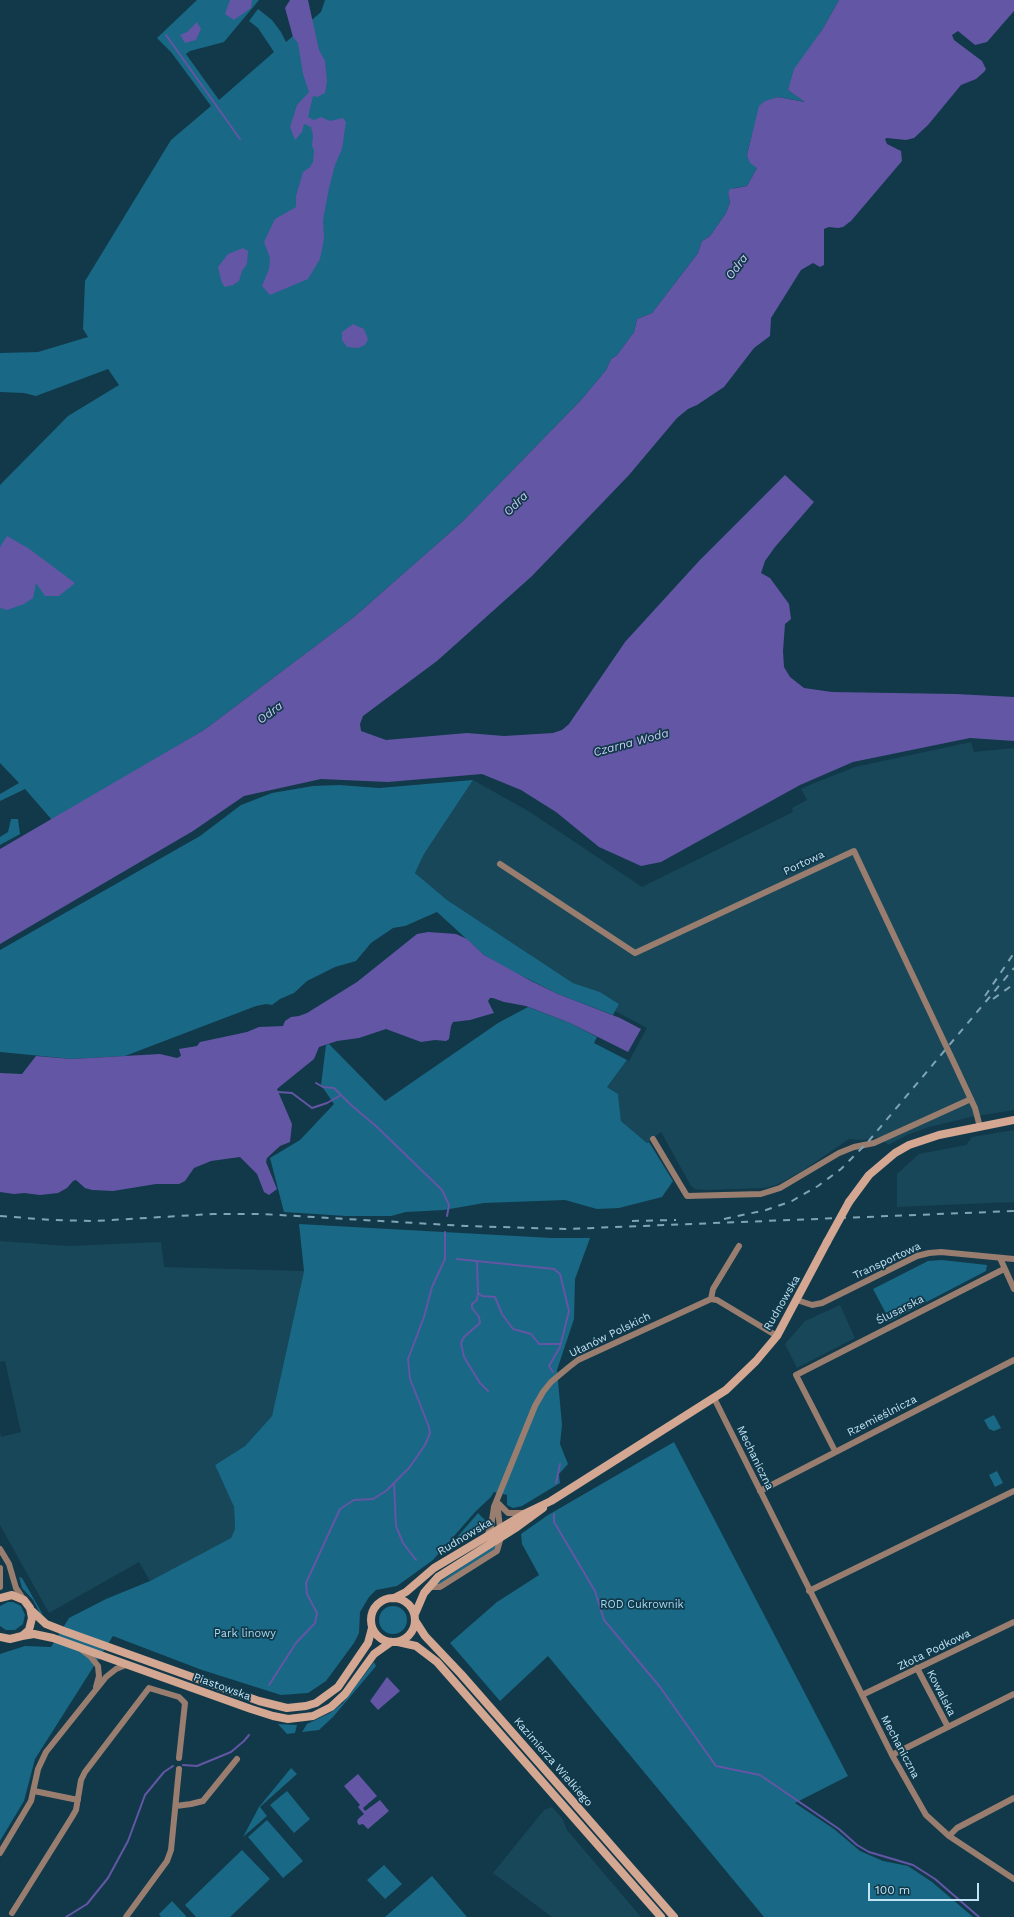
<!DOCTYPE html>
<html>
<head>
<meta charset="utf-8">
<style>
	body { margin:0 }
	#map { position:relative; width:1014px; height:1917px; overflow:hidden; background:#11394a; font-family:"Work Sans",sans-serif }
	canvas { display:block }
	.scale { position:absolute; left:868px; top:1883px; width:111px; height:18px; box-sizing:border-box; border:2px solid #c1e4f5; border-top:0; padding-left:5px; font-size:12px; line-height:14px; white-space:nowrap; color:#c1e4f5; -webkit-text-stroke:3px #11394a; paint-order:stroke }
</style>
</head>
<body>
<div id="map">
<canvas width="1014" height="1917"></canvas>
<div class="scale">100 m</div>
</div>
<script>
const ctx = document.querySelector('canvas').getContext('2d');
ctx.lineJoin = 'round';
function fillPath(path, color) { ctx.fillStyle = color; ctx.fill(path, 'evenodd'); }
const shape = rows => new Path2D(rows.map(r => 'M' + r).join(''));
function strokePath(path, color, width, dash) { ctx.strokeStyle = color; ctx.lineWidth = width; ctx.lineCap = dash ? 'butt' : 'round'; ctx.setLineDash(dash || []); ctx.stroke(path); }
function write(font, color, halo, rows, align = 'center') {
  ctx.font = font + ' "Work Sans",sans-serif'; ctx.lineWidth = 3.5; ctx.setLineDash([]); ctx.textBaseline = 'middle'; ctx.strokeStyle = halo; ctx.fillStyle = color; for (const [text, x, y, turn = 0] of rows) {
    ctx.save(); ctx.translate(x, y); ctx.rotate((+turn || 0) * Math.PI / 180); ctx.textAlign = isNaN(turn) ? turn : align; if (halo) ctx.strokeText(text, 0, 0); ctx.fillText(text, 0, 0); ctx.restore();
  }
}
fillPath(shape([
	[971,742,974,752,1014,748,1014,1110,971,1117,929,1127,907,1135,888,1145,880,1137,864,1140,849,1139,802,1171,776,1185,764,1188,708,1190,695,1189,691,1186,661,1132,647,1143,621,1121,618,1094,607,1087,627,1060,629,1061,647,1028,615,1011,619,1004,600,992,573,983,447,900,415,873,424,854,473,780,530,812,642,887,793,812,792,808,807,800,801,789,812,784,855,767],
	[1014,1130,1014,1202,897,1207,897,1174,919,1154,966,1145,972,1137],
	[0,1241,69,1246,161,1242,164,1267,304,1271,272,1416,245,1446,215,1465,234,1507,235,1529,231,1538,150,1581,139,1562,49,1613,0,1525,0,1432,1,1437,21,1432,5,1361,0,1362],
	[840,1305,855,1338,797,1368,785,1344,805,1321],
	[552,1807,562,1818,567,1830,641,1917,552,1917,493,1873,544,1810]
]), '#184759');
fillPath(shape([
	[197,0,259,0,224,42,190,51,186,54,219,100,274,52,258,28,249,21,258,9,272,20,281,32,286,42,321,12,325,0,839,0,788,90,806,102,778,97,773,99,752,135,747,155,757,168,747,186,734,188,728,193,730,202,726,213,710,236,702,241,698,253,652,313,637,319,634,332,617,355,611,359,606,370,581,400,462,522,354,617,204,730,52,820,25,789,0,801,0,794,19,783,0,763,0,485,68,416,119,385,108,369,36,396,24,393,0,392,0,353,38,352,88,337,83,329,85,281,171,140,211,106,171,52,157,38],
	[473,780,424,854,415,873,447,900,573,983,600,992,619,1004,613,1015,558,994,506,968,484,955,437,912,405,926,393,928,371,943,356,961,335,967,307,981,294,993,280,999,272,1005,266,1004,256,1006,125,1056,72,1059,0,1052,0,950,200,836,241,805,272,793,313,786,339,785,379,788],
	[11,819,18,819,20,834,0,845,0,837,8,832],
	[528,1007,570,1023,597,1037,594,1043,627,1060,607,1087,618,1094,621,1121,647,1143,649,1142,673,1181,662,1197,619,1208,597,1209,565,1200,484,1203,444,1210,406,1212,391,1216,346,1216,284,1212,270,1158,300,1140,334,1104,321,1085,326,1045,329,1044,385,1101,498,1023],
	[299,1224,552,1238,590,1238,575,1279,574,1319,557,1370,562,1425,560,1444,568,1464,559,1474,560,1483,522,1506,513,1508,507,1505,507,1495,494,1492,490,1498,476,1511,433,1560,397,1586,376,1590,369,1597,360,1612,359,1633,354,1643,326,1681,308,1693,281,1695,202,1670,113,1636,35,1759,24,1801,0,1841,0,1654,25,1646,51,1647,69,1618,106,1599,150,1581,231,1538,235,1529,234,1507,215,1465,245,1446,272,1416,304,1271],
	[942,1260,987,1265,986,1271,890,1321,873,1289,928,1261],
	[994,1415,1001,1428,994,1431,989,1429,984,1420],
	[674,1442,848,1776,795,1803,834,1829,860,1851,883,1861,908,1866,932,1882,973,1917,764,1917,548,1656,500,1701,450,1643,497,1602,539,1575,522,1544,521,1534,548,1515],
	[997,1471,1003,1483,995,1487,989,1475],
	[478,1513,487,1522,481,1531,440,1557],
	[498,1543,494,1550,440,1584,436,1584],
	[19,1577,22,1578,43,1615,40,1613,33,1600,22,1588],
	[8,1602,13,1602,21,1606,25,1615,23,1624,15,1630,6,1630,0,1626,0,1606],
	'379 1620a14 14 0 1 1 28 0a14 14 0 1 1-28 0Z',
	[374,1662,376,1666,333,1717,319,1730,302,1732,307,1724,330,1713,343,1703],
	[278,1724,297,1725,295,1733,287,1734],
	[291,1768,297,1774,260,1807,267,1816,243,1837,259,1807],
	[287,1791,310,1819,294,1833,270,1805],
	[267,1820,303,1861,283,1878,248,1837],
	[242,1850,270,1879,230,1917,196,1917,185,1905],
	[384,1865,402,1884,385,1899,367,1880],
	[432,1876,467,1917,385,1917],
	[172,1901,186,1916,186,1917,161,1917,159,1914]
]), '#196885');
fillPath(shape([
	[230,0,252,0,251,8,234,20,225,14],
	[290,0,308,0,319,50,325,61,327,81,325,93,317,97,313,96,308,117,314,120,321,117,330,121,343,118,346,122,342,149,335,165,329,188,323,220,324,239,320,259,308,279,270,295,262,286,269,269,270,258,264,242,275,219,296,207,296,196,303,172,310,167,313,162,314,150,312,146,313,136,311,127,304,124,302,132,295,140,290,127,297,105,309,92,303,74,298,43,293,37,285,8],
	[839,0,1014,0,1014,11,987,42,975,45,958,31,952,35,954,40,982,61,986,69,984,72,976,79,961,85,928,125,914,138,906,140,887,138,885,139,887,144,901,151,902,161,851,221,843,227,838,228,829,227,824,229,824,265,820,267,813,263,801,270,771,318,770,336,754,348,724,387,697,405,688,409,677,418,629,475,532,576,437,661,363,716,360,724,361,731,386,740,467,733,504,736,553,733,562,730,569,724,625,642,699,561,785,475,814,502,775,547,765,561,761,573,770,578,789,604,791,619,785,624,783,651,784,667,790,677,804,688,832,692,955,694,1014,697,1014,741,970,738,853,762,800,785,661,862,641,866,599,847,556,812,521,790,482,774,388,782,321,779,244,796,193,831,0,944,0,849,204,730,354,617,462,522,581,400,606,370,611,359,617,355,634,332,637,319,652,313,698,253,702,241,710,236,726,213,730,202,728,193,730,189,747,186,757,168,750,163,747,155,759,106,765,101,778,97,805,102,788,90,794,69,822,30],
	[197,22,201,29,196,40,185,43,180,35,187,32],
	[243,248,248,251,247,264,242,271,239,281,233,285,225,287,222,283,218,267,228,254],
	[353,324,364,329,368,339,365,345,358,348,347,347,342,340,342,332],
	[7,536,28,548,75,583,59,596,45,596,36,583,33,598,24,604,7,610,0,608,0,547],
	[428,932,456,934,467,939,484,955,531,981,558,994,620,1018,641,1029,628,1052,570,1023,526,1006,504,1002,493,998,490,998,488,1001,494,1013,470,1020,453,1022,451,1026,449,1039,446,1041,435,1040,421,1042,386,1029,359,1038,337,1041,319,1047,314,1059,277,1089,292,1124,290,1142,280,1146,267,1158,266,1162,277,1189,269,1195,264,1192,257,1174,240,1157,211,1161,199,1166,194,1168,185,1181,179,1184,156,1184,113,1191,92,1190,85,1188,76,1180,73,1181,67,1188,58,1193,40,1195,24,1193,14,1194,0,1192,0,1073,22,1074,36,1056,72,1059,160,1054,177,1058,181,1056,179,1049,197,1046,200,1042,247,1032,259,1027,283,1026,285,1021,291,1017,299,1016,307,1013,357,982,417,934],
	[387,1677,400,1691,378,1710,370,1701],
	[358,1774,377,1796,363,1808,365,1811,380,1800,389,1811,368,1829,363,1824,359,1825,357,1822,358,1819,364,1814,358,1807,360,1805,344,1786]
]), '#6356a5');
strokePath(shape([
	[166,35,240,139],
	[316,1083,323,1087,334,1088,341,1095],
	[278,1092,292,1093,312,1108,327,1103,341,1095,351,1105,376,1126,442,1190,449,1205,447,1216],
	[457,1259,554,1269,560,1274,569,1311,560,1347,549,1366,553,1372],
	[477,1262,478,1293,482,1296,495,1297,502,1314,513,1329,531,1334,539,1344,560,1344],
	[478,1293,477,1300,472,1304,472,1308,479,1317,480,1323,464,1337,461,1343,464,1357,480,1383,488,1391],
	[394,1483,396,1526,403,1543,416,1560],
	[556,1483,560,1464],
	[554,1514,554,1522,595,1591,604,1620,660,1687,716,1766,760,1775,839,1829,857,1845,869,1852,913,1865,935,1879,979,1917],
	[269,1685,296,1643,315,1623,317,1613,307,1594,306,1583,340,1509,354,1500,373,1499,386,1491,409,1468,425,1445,430,1433,429,1427,410,1379,408,1359,424,1317,432,1287,445,1259,445,1232],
	[183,1765,197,1766,231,1752,244,1741,249,1735],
	[66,1917,87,1904,108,1878,128,1841,145,1795,164,1772,173,1766]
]), '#6356a5', 2);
strokePath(shape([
	[500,864,635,953,854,851,955,1065,975,1108,980,1127],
	[653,1139,687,1196,761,1194,780,1188,839,1153,854,1147,874,1143,971,1099],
	[1000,1258,1014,1289],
	[711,1299,713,1289,739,1246],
	[797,1300,812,1305,822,1303,917,1256,929,1253,941,1252,1014,1259],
	[714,1398,892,1755,926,1815,949,1836,1014,1879],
	[835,1451,796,1375,1004,1269],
	[760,1491,1014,1360],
	[499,1504,508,1513,523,1513],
	[487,1536,491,1527,494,1507,535,1406,543,1392,551,1382,569,1367,578,1360,711,1299,717,1300,777,1336],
	[0,1549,9,1564,16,1588,24,1600],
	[0,1568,0,1587],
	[428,1587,440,1587,497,1551,501,1537,497,1501],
	[809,1591,1014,1491],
	[82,1650,90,1656,98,1666,99,1676,96,1687],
	[917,1668,948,1727],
	[862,1695,1014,1622],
	[892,1755,1014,1694],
	[34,1791,78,1800],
	[176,1806,191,1804,203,1801,237,1759],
	[949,1836,957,1828,1014,1798],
	[0,1853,31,1801,38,1769,46,1752,106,1677,116,1669,128,1664],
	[12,1913,72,1817,76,1810,81,1780,85,1772,149,1688,179,1697,185,1703,179,1758],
	[126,1917,167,1861,171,1850,179,1769]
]), '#997e70', 6);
strokePath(shape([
	[849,1202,869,1175,895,1153,909,1145,939,1135,1014,1120],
	'371 1620a22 22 0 1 1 44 0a22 22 0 1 1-44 0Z',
	[0,1598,12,1595,24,1600,30,1608,32,1618,29,1630,22,1636,10,1639,0,1637],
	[394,1598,406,1592,434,1568,526,1513,551,1501,726,1390,756,1361,777,1336,827,1242],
	[32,1611,46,1624,64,1631,259,1701,287,1708,306,1706,316,1703,338,1687,368,1643,372,1628],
	[415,1614,424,1593,438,1577,517,1527,543,1508],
	[416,1622,425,1636,461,1674,674,1917],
	[22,1636,34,1634,53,1638,251,1709,273,1716,288,1719,313,1716,331,1707,345,1694,374,1654,391,1642],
	[398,1642,416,1646,437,1662,661,1917]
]), '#d3a791', 8);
strokePath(shape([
	[985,996,1014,953],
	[993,999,1014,984],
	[0,1216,52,1220,95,1221,213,1214,262,1214,466,1226,567,1229,1014,1211],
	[724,1219,766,1210,792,1201,818,1186,841,1169,867,1143,1014,968],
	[632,1221,676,1220]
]), '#7fa4b5', 2, [7, 7]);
strokePath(shape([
	[827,1242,849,1202]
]), '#d3a791', 8);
write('11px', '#c1e4f5', '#11394a', [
	["Portowa",804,863,-25],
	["Transportowa",887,1261,-25],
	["Rudnowska",782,1303,-60],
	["Ślusarska",900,1310,-27],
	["Ułanów Polskich",610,1335,-26],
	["Rzemieślnicza",882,1416,-27],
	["Mechaniczna",755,1458,64],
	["Rudnowska",465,1537,-31],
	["Złota Podkowa",934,1650,-26],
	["Piastowska",222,1687,20],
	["Kowalska",941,1693,63],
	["Mechaniczna",900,1747,62],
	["Kazimierza Wielkiego",553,1762,49]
]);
write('11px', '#a7d9f0', '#11394a', [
	["ROD Cukrownik",642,1605],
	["Park linowy",245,1634]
]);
write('italic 12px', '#cdcaf6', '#11394a', [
	["Odra",737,267,-53],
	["Odra",516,504,-45],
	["Odra",270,713,-37],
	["Czarna Woda",631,743,-15]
]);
</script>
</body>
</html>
